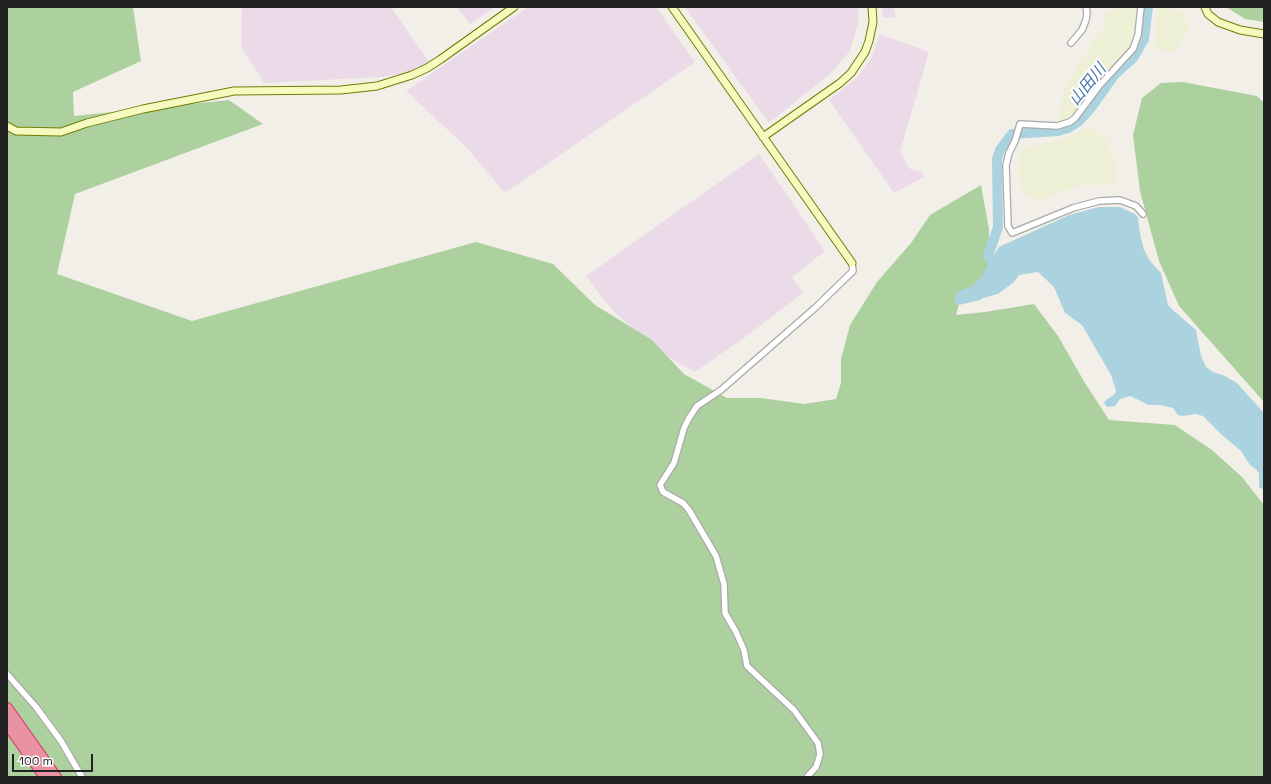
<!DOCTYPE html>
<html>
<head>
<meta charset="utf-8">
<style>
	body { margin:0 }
	#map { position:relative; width:1271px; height:784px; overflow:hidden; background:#f2efe9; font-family:"Space Grotesk",sans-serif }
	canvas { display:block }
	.frame { position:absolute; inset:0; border:8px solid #222; pointer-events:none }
	.scale { position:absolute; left:12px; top:754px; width:81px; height:18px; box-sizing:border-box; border:2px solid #222; border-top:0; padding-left:5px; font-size:12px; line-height:14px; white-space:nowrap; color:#222; -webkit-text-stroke:3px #fff; paint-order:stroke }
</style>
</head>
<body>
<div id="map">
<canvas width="1271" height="784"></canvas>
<div class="frame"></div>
<div class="scale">100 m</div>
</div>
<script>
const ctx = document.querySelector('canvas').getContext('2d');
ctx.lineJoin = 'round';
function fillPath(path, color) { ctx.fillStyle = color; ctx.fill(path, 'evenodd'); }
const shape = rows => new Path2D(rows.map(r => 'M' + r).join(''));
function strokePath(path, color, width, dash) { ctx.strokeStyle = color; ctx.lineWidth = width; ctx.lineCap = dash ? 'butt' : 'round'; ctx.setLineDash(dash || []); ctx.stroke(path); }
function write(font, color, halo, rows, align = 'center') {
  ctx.font = font + ' "Space Grotesk","Noto Sans JP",sans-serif'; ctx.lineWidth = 4; ctx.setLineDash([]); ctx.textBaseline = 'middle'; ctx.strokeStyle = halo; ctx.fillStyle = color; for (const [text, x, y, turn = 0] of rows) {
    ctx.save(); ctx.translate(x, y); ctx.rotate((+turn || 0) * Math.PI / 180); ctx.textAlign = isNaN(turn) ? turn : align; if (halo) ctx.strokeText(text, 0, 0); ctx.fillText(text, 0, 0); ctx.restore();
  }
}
fillPath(shape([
	[242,7,391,7,429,62,410,72,382,77,264,83,241,47],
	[457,7,495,7,470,24],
	[528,7,656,7,695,62,505,193,466,147,406,91],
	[685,7,859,7,858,24,850,51,832,72,769,123],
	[882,7,894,7,896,18,883,17],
	[880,34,929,52,900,152,910,169,922,172,924,177,894,193,829,100,858,77,872,57],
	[759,154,825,251,792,277,803,293,744,338,695,372,661,353,613,311,586,276]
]), '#ebdbe8');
fillPath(shape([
	[1117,7,1136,7,1132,45,1126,54,1093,88,1073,116,1066,121,1060,121,1063,90,1087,51,1089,45,1102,32,1106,14],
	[1158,7,1183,11,1189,31,1175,52,1154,49],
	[1090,126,1110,142,1110,151,1115,158,1115,185,1081,185,1036,202,1023,191,1018,173,1021,149,1065,139]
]), '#eef0d5');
fillPath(shape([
	[7,7,133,7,141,61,73,92,74,116,229,100,263,124,75,194,57,274,192,321,476,242,553,264,595,305,652,340,684,374,727,398,761,398,804,404,836,399,841,383,841,359,850,325,877,282,911,243,930,215,981,185,989,229,989,267,984,285,959,304,956,315,985,312,1034,304,1058,336,1085,383,1109,420,1175,425,1212,450,1242,477,1264,505,1264,777,7,777],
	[1226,7,1264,7,1264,22,1245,19],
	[1183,82,1257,96,1264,103,1264,402,1179,306,1159,261,1140,191,1133,135,1142,98,1161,83]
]), '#add19e');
fillPath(shape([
	[1120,207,1135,214,1138,217,1140,234,1144,250,1150,261,1161,273,1168,305,1174,311,1196,330,1201,356,1206,367,1213,372,1225,376,1237,383,1264,413,1264,490,1259,487,1259,474,1257,470,1250,465,1241,451,1222,435,1203,416,1195,414,1183,416,1178,415,1173,408,1161,405,1149,405,1130,396,1120,399,1115,406,1107,407,1104,403,1106,400,1114,395,1116,391,1111,375,1082,325,1065,313,1054,287,1038,272,1019,275,1014,282,998,294,983,298,980,300,959,305,955,304,955,296,957,292,972,286,981,277,999,247,1069,215,1099,207]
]), '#aad3df');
strokePath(shape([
	[998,269,988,256,998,227,997,159,1000,150,1012,134,1058,131,1068,128,1078,122,1090,109,1115,74,1133,58,1144,39,1148,7]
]), '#aad3df', 10);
const street = shape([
	[1141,7,1138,35,1133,49,1099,86,1075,118,1070,122,1057,126,1020,124,1015,141,1009,153,1006,165,1008,226,1012,233,1073,208,1099,201,1120,200,1136,206,1143,214],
	[1071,43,1082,30,1086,20,1087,13,1086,7],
	[7,674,36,707,61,741,82,777],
	[807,777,816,767,818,761,820,754,818,743,794,710,747,666,744,650,736,632,725,613,724,584,716,556,689,510,683,503,663,492,660,485,674,463,684,428,689,418,697,406,721,390,816,307,853,271,852,263]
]);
const secondary = shape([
	[672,7,852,263],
	[1205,7,1208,14,1218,22,1240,30,1264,34],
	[7,126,16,131,61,132,87,123,143,109,234,91,341,90,377,86,412,75,427,68,441,59,514,7],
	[763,137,840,83,851,73,865,52,869,41,873,22,872,7]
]);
const highway = shape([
	[7,708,56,777],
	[7,724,45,777]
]);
strokePath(street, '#a9a9a9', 8);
strokePath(secondary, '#707d05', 9);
strokePath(highway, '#dc2a67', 12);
strokePath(street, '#fff', 5.5);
strokePath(secondary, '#f7fabf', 7);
strokePath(highway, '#e892a2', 10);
write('italic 16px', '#4a7aab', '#fff', [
	["山田川",1088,85,-51]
]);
</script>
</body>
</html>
